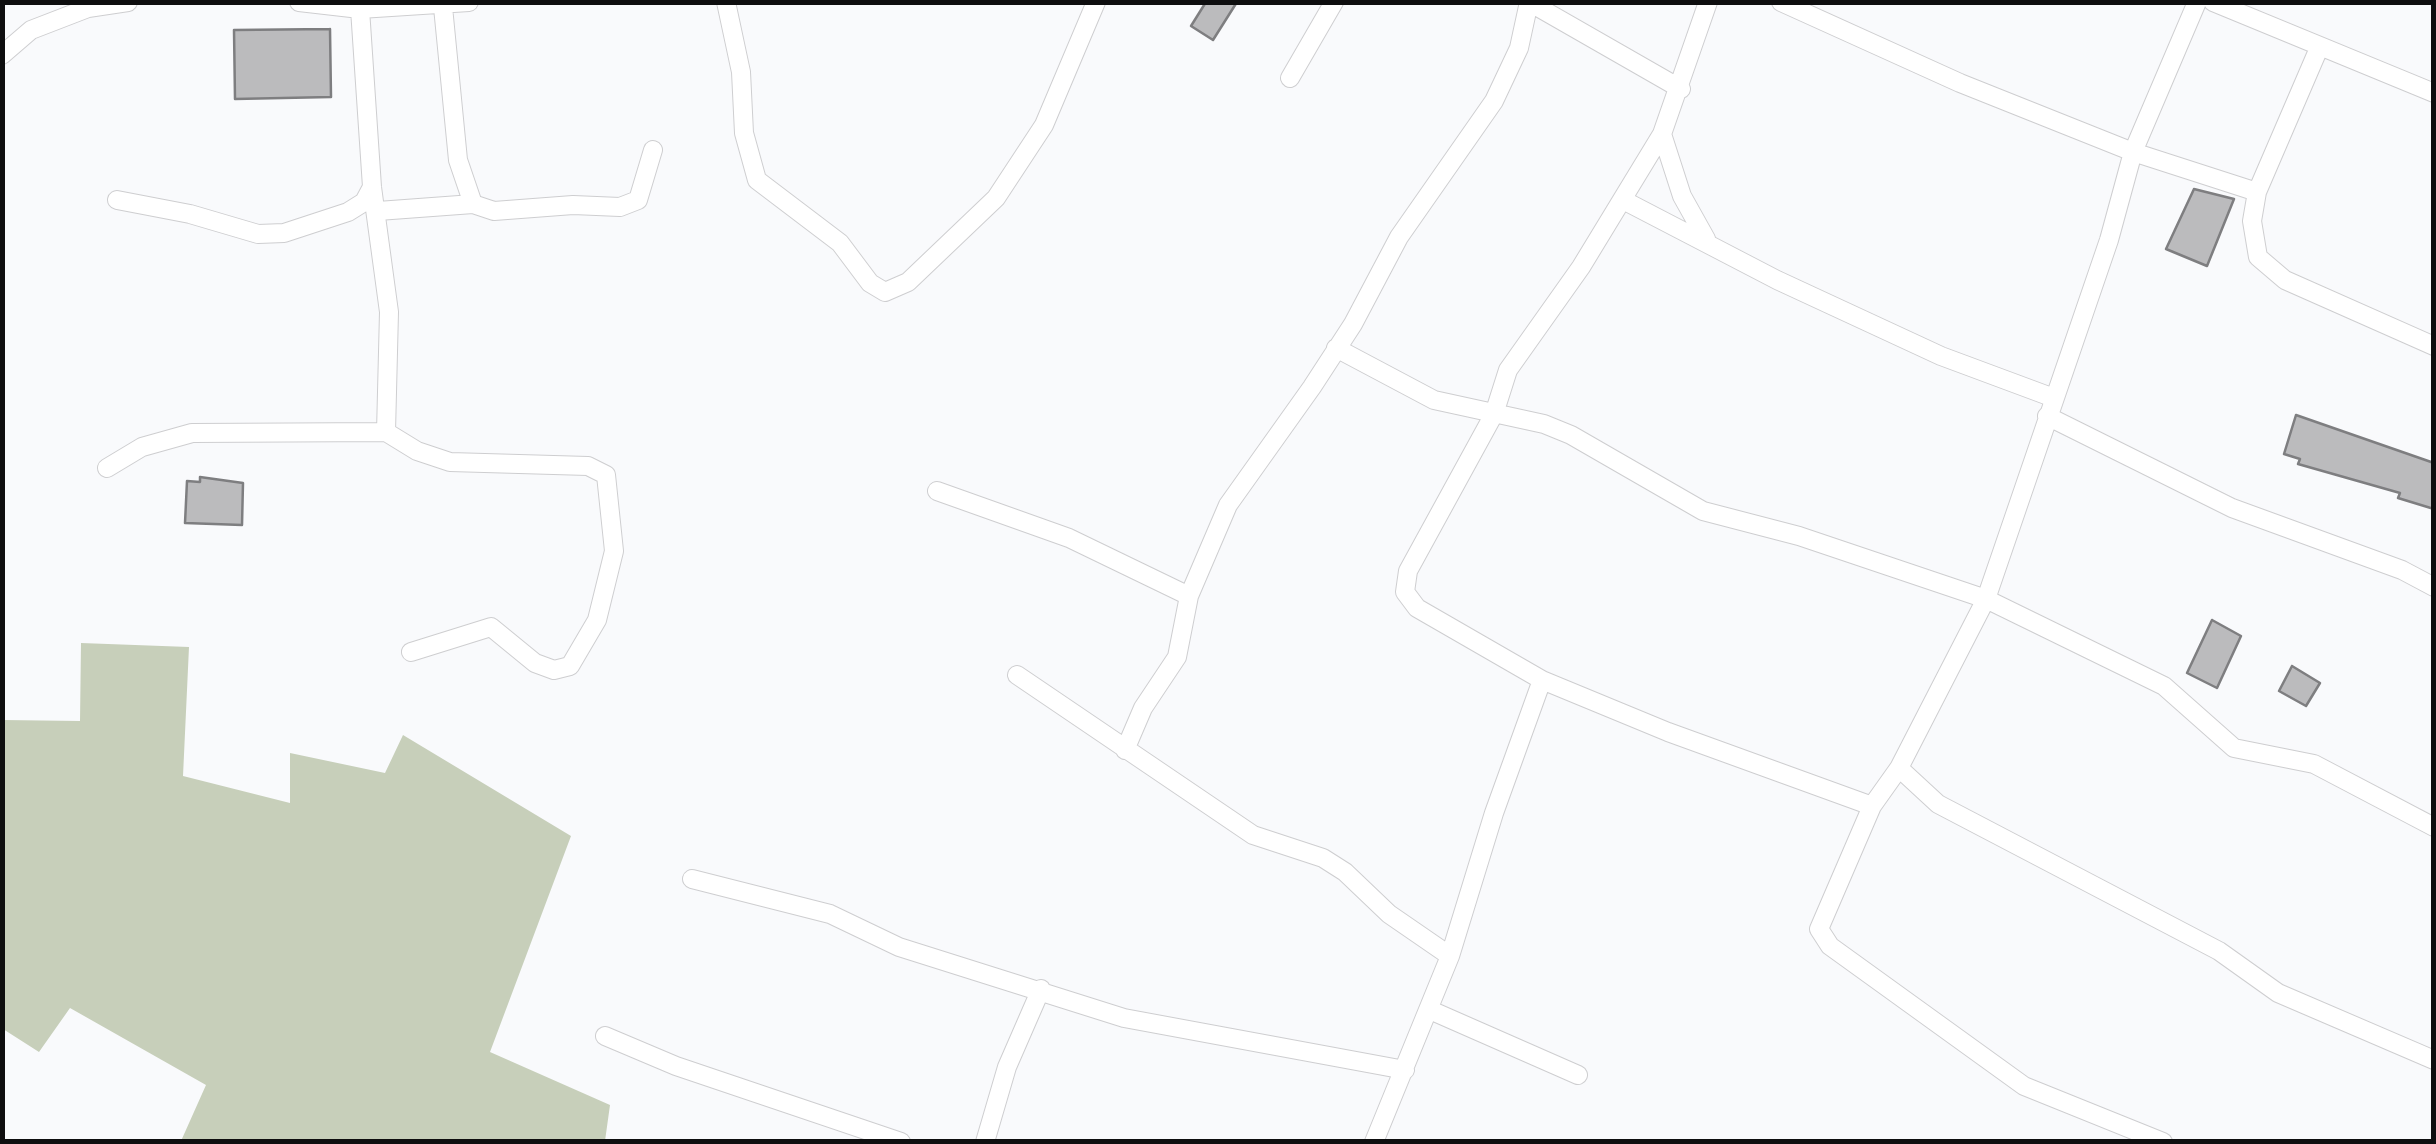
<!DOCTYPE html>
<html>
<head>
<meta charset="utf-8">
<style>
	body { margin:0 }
	#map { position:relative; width:2436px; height:1144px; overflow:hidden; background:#f9fafc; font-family:"Titillium Web",sans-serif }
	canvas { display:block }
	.frame { position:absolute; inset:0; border:5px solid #0e0e0f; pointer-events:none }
</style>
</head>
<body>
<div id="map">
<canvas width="2436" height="1144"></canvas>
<div class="frame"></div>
</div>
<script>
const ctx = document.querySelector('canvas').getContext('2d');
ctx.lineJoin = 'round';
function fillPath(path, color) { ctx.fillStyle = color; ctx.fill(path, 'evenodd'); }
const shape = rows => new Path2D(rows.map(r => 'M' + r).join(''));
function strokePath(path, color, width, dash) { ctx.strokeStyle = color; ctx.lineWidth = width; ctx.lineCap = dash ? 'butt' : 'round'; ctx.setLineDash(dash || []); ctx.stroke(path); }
fillPath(shape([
	[81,643,189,647,183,776,290,803,290,753,385,773,403,735,571,836,490,1052,610,1105,605,1141,181,1141,206,1085,70,1008,39,1052,3,1029,3,720,80,721]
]), '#c7cfba');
const building = shape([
	[1206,2,1237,2,1213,40,1191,26,1206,2],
	[330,29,331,97,235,99,234,30,330,29],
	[2194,189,2234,199,2207,266,2166,249,2194,189],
	[2296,415,2434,463,2434,509,2398,498,2400,493,2298,464,2300,459,2284,454,2296,415],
	[200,477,243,483,242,525,185,523,187,481,200,482,200,477],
	[2212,620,2241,636,2217,688,2187,673,2212,620],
	[2292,666,2320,683,2306,706,2279,691,2292,666]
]);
fillPath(building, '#bbbbbd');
strokePath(building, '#7e7e80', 2.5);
const minor = shape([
	[299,2,360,9,469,2],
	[726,2,741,72,744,133,757,180,840,243,870,283,885,292,908,282,996,198,1044,125,1096,2],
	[1708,2,1662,134,1581,267,1508,370,1494,414,1408,571,1405,592,1417,608,1542,680,1668,732,1872,806],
	[1781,2,1960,83,2133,152,2257,192],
	[2213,2,2434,93],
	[443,7,458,160,473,204],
	[360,9,372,187,389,312,386,432],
	[2319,48,2257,192,2252,221,2258,257,2285,280,2434,346],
	[2,55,31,30,88,8,128,2],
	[1290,78,1334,2],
	[1662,134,1682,196,1706,239],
	[117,200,190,214,258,234,284,233,348,212,364,202,372,187],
	[1623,200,1777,280,1941,356,2054,398],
	[378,211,473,204,494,211,573,205,620,207,638,200,653,150],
	[1336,348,1434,400,1544,424,1571,435,1703,511,1799,536,1986,599,2164,686,2234,748,2314,764,2434,827],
	[2047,416,2232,508,2402,570,2434,587],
	[107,468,142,447,192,433,386,432,417,451,450,462,588,466,606,475,614,551,597,620,570,666,554,670,535,663,491,627,411,652],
	[937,491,1069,538,1189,596],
	[1017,675,1253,835,1323,858,1345,872,1389,914,1450,956],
	[1125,750,1143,708,1177,657,1189,596,1228,505,1312,387,1353,324,1399,237,1494,101,1519,48,1529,2,1681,89],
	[1899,768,1938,804,2219,951,2278,993,2434,1060],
	[692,879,830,914,899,947,1124,1018,1405,1070],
	[1430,1010,1578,1075],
	[605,1036,676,1066,901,1142],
	[985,1142,1007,1067,1041,989],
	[1374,1142,1450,956,1494,813,1542,680],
	[2163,1142,2024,1086,1830,946,1819,929,1872,806,1899,768,1986,599,2109,240,2133,152,2197,2]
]);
strokePath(minor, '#ceced0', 20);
strokePath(minor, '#fff', 18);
</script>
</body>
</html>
